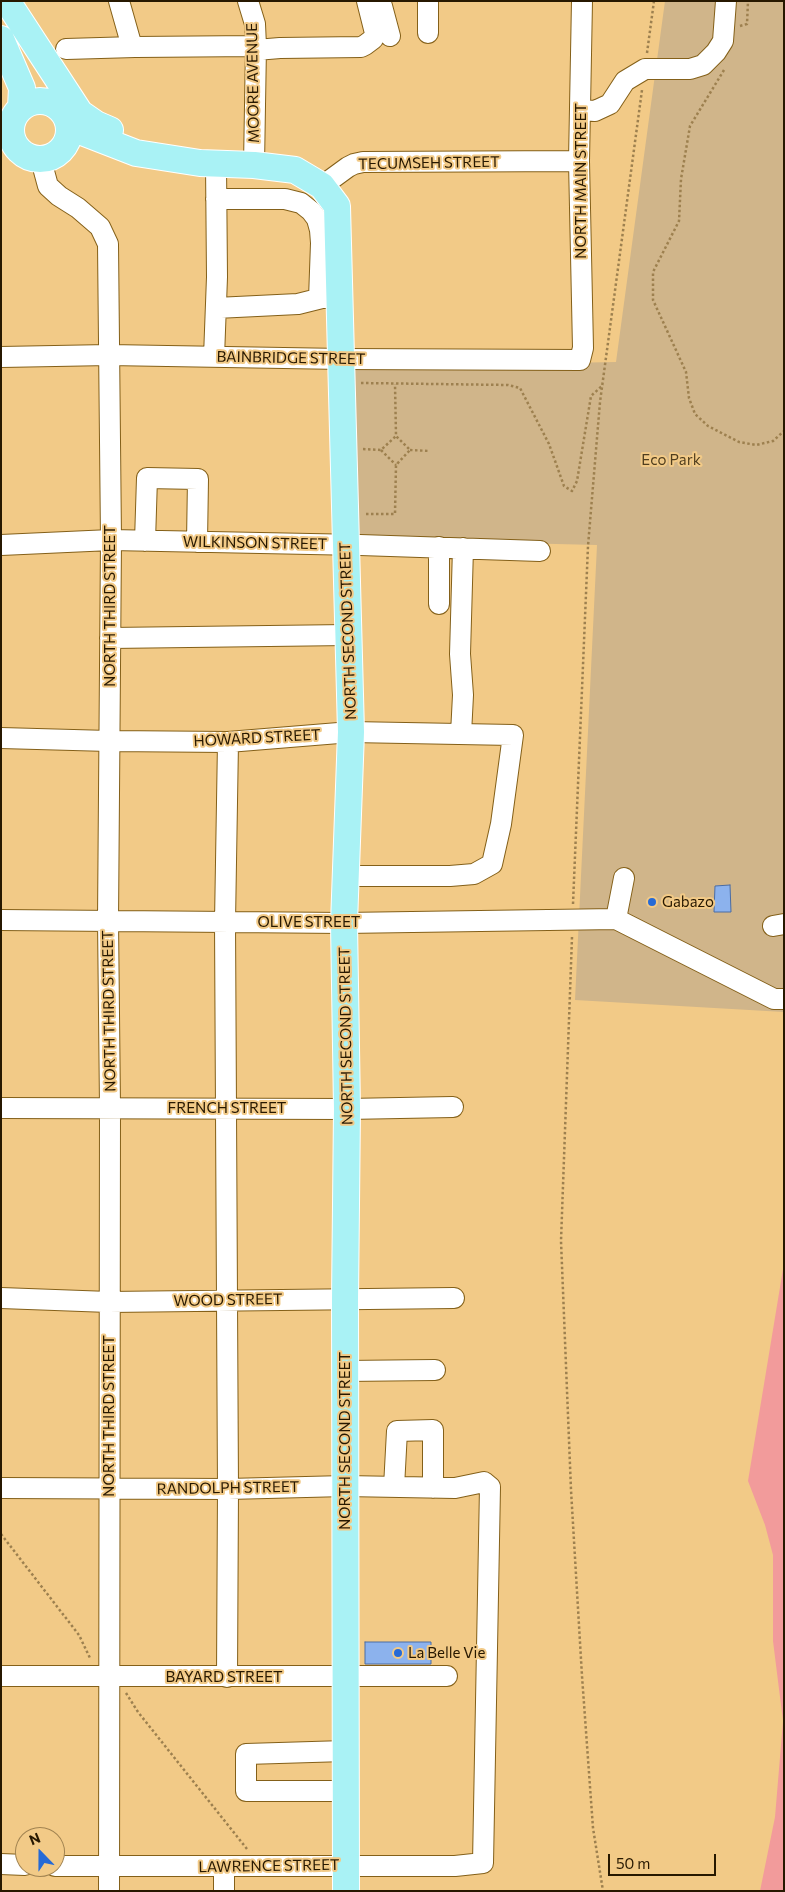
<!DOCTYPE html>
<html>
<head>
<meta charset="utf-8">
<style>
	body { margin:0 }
	#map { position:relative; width:785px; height:1892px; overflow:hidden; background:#f2ca87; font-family:Commissioner,sans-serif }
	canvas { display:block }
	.frame { position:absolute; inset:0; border:2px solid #271800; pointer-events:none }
	.north { position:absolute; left:15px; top:1827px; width:50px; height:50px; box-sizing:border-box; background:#f2ca87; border:1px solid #a18351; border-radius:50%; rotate:338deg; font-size:14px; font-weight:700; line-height:20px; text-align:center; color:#271800 }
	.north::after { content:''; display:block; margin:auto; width:18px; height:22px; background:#266ad6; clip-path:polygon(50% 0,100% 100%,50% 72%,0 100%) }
	.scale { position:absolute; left:608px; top:1854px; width:108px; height:22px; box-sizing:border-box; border:2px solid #271800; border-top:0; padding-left:6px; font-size:15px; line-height:18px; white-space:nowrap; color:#271800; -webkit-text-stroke:4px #f2ca87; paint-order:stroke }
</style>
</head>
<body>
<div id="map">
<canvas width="785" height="1892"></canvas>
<div class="frame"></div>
<div class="north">N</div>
<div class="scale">50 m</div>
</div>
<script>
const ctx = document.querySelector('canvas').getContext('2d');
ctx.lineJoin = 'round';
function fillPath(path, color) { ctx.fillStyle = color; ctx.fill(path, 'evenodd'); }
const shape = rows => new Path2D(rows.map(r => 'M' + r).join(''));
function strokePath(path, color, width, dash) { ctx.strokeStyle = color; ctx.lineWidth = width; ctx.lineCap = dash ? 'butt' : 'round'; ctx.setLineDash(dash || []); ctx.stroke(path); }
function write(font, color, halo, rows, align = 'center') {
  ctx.font = font + ' Commissioner,sans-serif'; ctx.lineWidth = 4; ctx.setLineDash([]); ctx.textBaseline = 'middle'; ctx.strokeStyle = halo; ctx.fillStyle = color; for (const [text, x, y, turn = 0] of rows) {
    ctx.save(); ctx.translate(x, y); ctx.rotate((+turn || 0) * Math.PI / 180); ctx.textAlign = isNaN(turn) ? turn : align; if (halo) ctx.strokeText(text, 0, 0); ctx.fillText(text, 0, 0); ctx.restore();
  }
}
fillPath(shape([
	[665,1,784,1,784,1012,575,1000,597,545,352,539,350,367,616,362]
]), '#d0b58a');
fillPath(shape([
	[784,1263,784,1891,760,1891,775,1817,783,1721,773,1641,773,1555,765,1525,748,1481]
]), '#f29b9b');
const building = shape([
	[730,885,731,912,714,912,715,886,730,885],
	[365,1642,431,1642,431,1664,365,1664,365,1642]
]);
fillPath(building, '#8cb2ed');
strokePath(building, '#4a6ca3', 1);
const minor = shape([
	[119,1,132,47],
	[248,1,255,24,256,46,254,165],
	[382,6,390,36],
	[428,33,428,1],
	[66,49,135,47,256,46],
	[256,50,280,48,361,47,365,45,373,39,375,33,367,1],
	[581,110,595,111,610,104,625,81,645,69,690,69,703,65,716,52,723,41,726,1],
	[1,133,10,127],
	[41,160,48,186,59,196,78,208,100,227,108,244,111,540,108,920,110,1107,109,1891],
	[322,186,348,167,354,164,363,162,579,161],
	[216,199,285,199,301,203,311,211,317,219,320,230,321,243],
	[319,299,321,243,332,243],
	[216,308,298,304,322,298,340,298],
	[1,357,109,355,342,359,580,360,583,348,579,161,582,1],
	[214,357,217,277,216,164],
	[145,541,147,478,198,479,197,542],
	[1,545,111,540,360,545,540,551],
	[439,547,439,604],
	[110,638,348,635],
	[461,734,463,695,460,654,463,548],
	[1,738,109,741,228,742,351,732,513,735,501,824,492,864,474,874,450,876,346,876],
	[616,919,624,878],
	[1,920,344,923,616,919,774,999,784,999],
	[773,926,784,924],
	[1,1108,347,1109,453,1107],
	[1,1298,109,1302,454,1298],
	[345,1371,435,1370],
	[394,1487,397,1431,433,1430,433,1488],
	[1,1488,228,1489,345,1486,455,1488,484,1482,490,1487,483,1863,455,1866,55,1866],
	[1,1676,447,1676],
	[227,1677,228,1489,225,922,228,742],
	[345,1751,246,1754,246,1791,346,1791],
	[1,1864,25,1865],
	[224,1891,224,1866]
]);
const major = shape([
	[7,1,80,113,96,124,110,130],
	[1,39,22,88,21,107],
	'11 130a29 29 0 1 1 58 0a29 29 0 1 1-58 0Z',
	[69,127,136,153,200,163,254,165,295,170,322,186,337,206,351,732,344,923,347,1109,345,1299,346,1891]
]);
strokePath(minor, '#846019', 22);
strokePath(major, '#fff', 28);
strokePath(shape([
	[740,26,747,24,748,1],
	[647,53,654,1],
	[724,70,690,126,681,179,679,221,653,272,653,300,686,372,689,398,695,414,708,426,739,442,756,445,773,441,784,431],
	[361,383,508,385,520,388,549,444,564,486,572,491,577,481,591,396,603,385],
	[363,449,381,450,396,436],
	[381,450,396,465],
	[410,450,430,451],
	[366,514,395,514,396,465,410,450,396,436,395,384],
	[573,904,588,546,600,402,642,90],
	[572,937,561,1241,571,1490,582,1676,593,1828,603,1891],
	[1,1534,79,1635,90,1658],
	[126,1693,138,1712,247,1849]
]), '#9d804f', 2.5, [2.5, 2.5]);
strokePath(minor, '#fff', 20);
strokePath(major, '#a9f2f5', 26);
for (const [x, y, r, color] of [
	[652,902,5,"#266ad6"],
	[398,1653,5,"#266ad6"]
]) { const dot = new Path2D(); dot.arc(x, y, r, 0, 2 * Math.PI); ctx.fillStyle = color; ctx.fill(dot); strokePath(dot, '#f2ca87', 2); }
write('15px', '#271800', '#f2ca87', [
	["MOORE AVENUE",253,83,-91],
	["TECUMSEH STREET",429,163,-1],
	["NORTH MAIN STREET",581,181,-90],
	["BAINBRIDGE STREET",291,358,1],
	["WILKINSON STREET",255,543,1],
	["NORTH THIRD STREET",110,606,-90],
	["NORTH SECOND STREET",348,631,-92],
	["HOWARD STREET",257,738,-3],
	["OLIVE STREET",309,922],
	["NORTH THIRD STREET",109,1011,-91],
	["NORTH SECOND STREET",346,1036,-91],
	["FRENCH STREET",227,1108],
	["WOOD STREET",228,1300,-1],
	["NORTH THIRD STREET",109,1416,-90],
	["NORTH SECOND STREET",345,1441,-90],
	["RANDOLPH STREET",228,1488,-1],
	["BAYARD STREET",224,1677],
	["LAWRENCE STREET",269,1866,-1]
]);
write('15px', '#503e1e', '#f2ca87', [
	["Eco Park",671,460]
]);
write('15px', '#271800', '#f2ca87', [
	["Gabazo",662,902],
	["La Belle Vie",408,1653]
], 'left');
</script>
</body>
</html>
